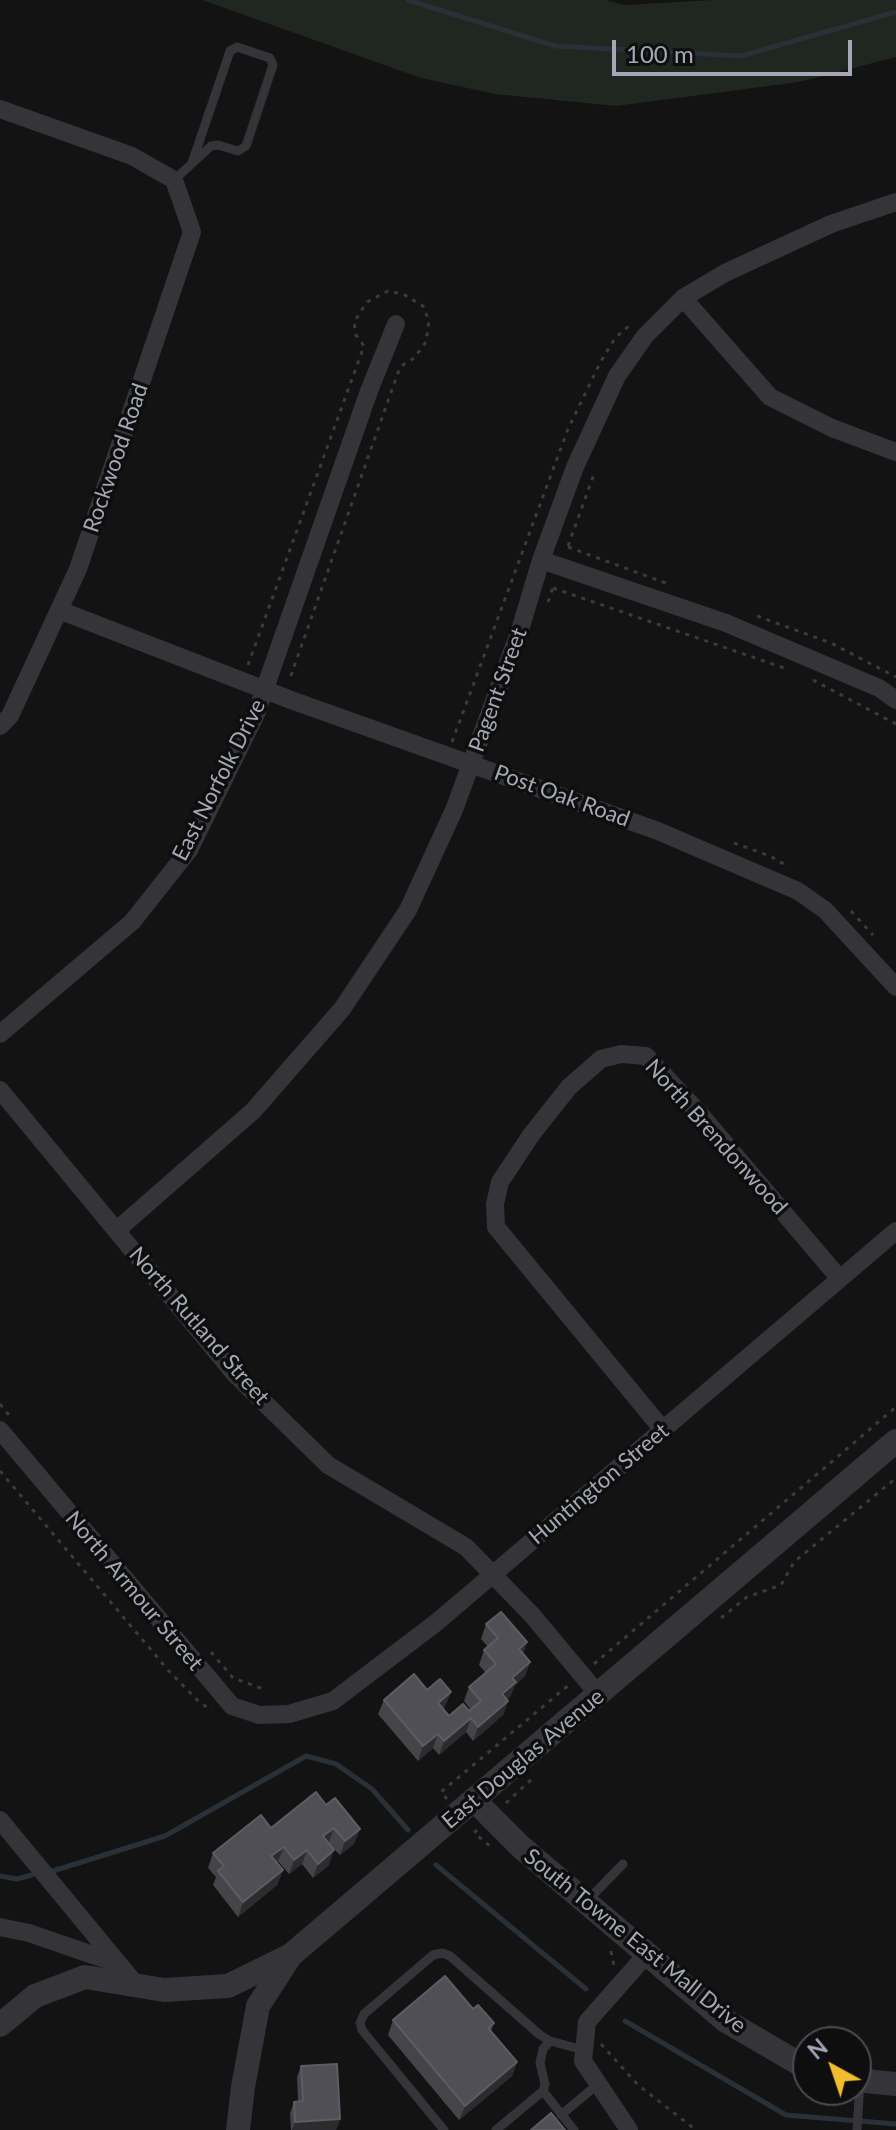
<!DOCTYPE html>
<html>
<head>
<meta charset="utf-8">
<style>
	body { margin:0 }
	#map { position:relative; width:896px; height:2130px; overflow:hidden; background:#131314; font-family:Lato,sans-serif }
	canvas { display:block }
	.north { position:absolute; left:792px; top:2026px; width:80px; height:80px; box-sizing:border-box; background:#0e0e0f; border:2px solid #4a4c51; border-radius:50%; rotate:320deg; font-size:22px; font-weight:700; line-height:32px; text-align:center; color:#a4a8b5 }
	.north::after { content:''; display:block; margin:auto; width:28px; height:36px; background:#f1bc2e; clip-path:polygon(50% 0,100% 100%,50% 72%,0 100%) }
	.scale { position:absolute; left:612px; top:40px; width:240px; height:36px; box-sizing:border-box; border:4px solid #a4a8b5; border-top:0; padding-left:10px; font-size:24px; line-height:28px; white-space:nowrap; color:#a4a8b5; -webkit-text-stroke:6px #0e0e0f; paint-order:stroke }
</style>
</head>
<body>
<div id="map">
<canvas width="896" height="2130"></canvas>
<div class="north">N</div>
<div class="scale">100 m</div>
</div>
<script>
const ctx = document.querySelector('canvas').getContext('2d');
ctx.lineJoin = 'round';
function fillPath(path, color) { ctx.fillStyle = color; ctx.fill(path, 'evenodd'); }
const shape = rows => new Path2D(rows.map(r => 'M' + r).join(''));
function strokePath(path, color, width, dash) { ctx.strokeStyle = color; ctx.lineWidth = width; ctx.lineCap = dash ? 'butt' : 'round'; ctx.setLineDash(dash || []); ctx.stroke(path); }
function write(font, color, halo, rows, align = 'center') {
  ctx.font = font + ' Lato,sans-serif'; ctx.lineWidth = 7; ctx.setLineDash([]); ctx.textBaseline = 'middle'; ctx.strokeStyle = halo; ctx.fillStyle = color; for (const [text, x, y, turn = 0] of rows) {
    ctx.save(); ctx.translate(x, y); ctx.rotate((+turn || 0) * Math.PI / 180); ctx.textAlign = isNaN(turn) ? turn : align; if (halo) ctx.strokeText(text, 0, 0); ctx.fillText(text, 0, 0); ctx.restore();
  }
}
fillPath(shape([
	[202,0,606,0,625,5,712,0,896,0,896,57,799,82,616,106,495,94,421,78]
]), '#1f2720');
strokePath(shape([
	[408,0,555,46,741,56,896,12],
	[436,1865,586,1989],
	[53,1871,165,1836,306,1756,336,1764,372,1789,408,1830],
	[0,1876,17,1879,32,1875],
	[625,2021,786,2115,896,2124]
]), '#293038', 5);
strokePath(shape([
	[568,546,594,474],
	[568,547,671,585],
	[553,588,787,669],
	[548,602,553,587],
	[757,616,831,643,896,677],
	[248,665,364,346,356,335,354,322,367,302,388,291,403,294,423,306,429,321,426,342,414,358,400,367,289,681],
	[813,680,896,724],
	[452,742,568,429,600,363,615,338,630,325],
	[734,843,770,856,789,867],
	[851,911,873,935],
	[0,1404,9,1415],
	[0,1471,168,1670,200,1703,212,1710],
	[721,1618,747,1597,781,1585,794,1562,896,1478],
	[211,1652,233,1678,266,1690],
	[594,1664,896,1407],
	[447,1799,441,1792,570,1684],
	[506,1803,535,1776],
	[477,1830,474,1833,490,1846],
	[611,1951,614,1966],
	[601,2044,638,2085,696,2130]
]), '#3a3b40', 3, [4, 6]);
strokePath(shape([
	[174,180,211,146,218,145,238,151,246,146,273,65,270,58,237,47,230,51,192,163],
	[588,1900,623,1864],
	[543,2091,574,2130],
	[561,2115,598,2084],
	[444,2130,362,2030,360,2023,364,2014,433,1955,442,1953,450,1956,540,2035,550,2041,584,2050],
	[496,2130,543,2091,545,2084,540,2063,543,2049,550,2041],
	[857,2130,860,2081]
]), '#343439', 9);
strokePath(shape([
	[0,109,132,156,174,180,192,232,78,569,10,716,0,726],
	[683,298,770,397,832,428,896,452],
	[541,560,726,623,879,688,896,700],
	[59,610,291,700,658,831,798,891,825,910,896,987],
	[0,1034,132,922,189,850,256,714,369,391,396,324],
	[0,1090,234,1373,328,1465,466,1547,532,1615,598,1694],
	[117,1230,253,1111,342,1009,408,910,454,810,520,630,541,560,575,467,617,376,645,336,683,298,725,273,831,224,896,202],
	[0,1430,232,1706,259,1715,289,1714,333,1701,437,1622,896,1231],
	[663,1430,496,1227,495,1204,500,1182,531,1135,569,1087,601,1059,621,1054,646,1056,700,1114,840,1279],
	[0,1820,137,1986],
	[0,1927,29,1933,119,1964],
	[629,2130,583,2061,587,2022,647,1954]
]), '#343439', 18);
strokePath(shape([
	[474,1800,521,1847,726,2021,798,2063,808,2066],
	[0,2025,35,1996,85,1977,164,1990,228,1986,289,1956],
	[856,2080,896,2084],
	[238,2130,243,2087,258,2006,291,1955,896,1441]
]), '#343439', 24);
fillPath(shape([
	[486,1624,527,1642,523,1654,530,1662,525,1676,515,1685,510,1697,507,1699,508,1701,503,1715,473,1741,466,1732,439,1755,433,1748,418,1761,378,1714,384,1700,427,1690,451,1692,445,1706,443,1709,449,1716,469,1711,471,1710,464,1701,469,1687,486,1673,479,1665,484,1650,488,1647,481,1639],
	[326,1805,360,1829,354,1844,340,1855,328,1843,329,1865,313,1878,302,1864,289,1874,278,1861,276,1863,283,1870,277,1885,238,1917,213,1885,216,1877,208,1868,213,1853],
	[473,2009,494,2023,491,2031,517,2062,512,2076,459,2120,388,2035,393,2020],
	[301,2066,340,2119,336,2130,291,2130,290,2113,294,2102,298,2101,297,2077]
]), '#444449');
fillPath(shape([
	[527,1642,522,1657,519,1649],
	[530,1662,525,1676,515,1685,510,1697,497,1708,502,1694,512,1678],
	[451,1692,445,1706,433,1717,438,1703],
	[508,1701,503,1715,473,1741,478,1727],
	[471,1718,466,1732,439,1755,444,1741],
	[438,1734,433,1748,418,1761,423,1746],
	[334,1828,329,1842,318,1851,323,1836],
	[360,1829,354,1844,340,1855,345,1841],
	[284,1847,278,1861,266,1871,271,1856],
	[307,1850,302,1864,289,1874,294,1860],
	[334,1850,329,1865,313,1878,318,1864],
	[283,1870,277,1885,238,1917,243,1902],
	[517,2062,512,2076,459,2120,465,2106],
	[340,2119,336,2130,292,2130,295,2122]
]), '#2c2c2f');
const building = shape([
	[501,1612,527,1642,519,1649,530,1662,512,1678,516,1682,502,1694,508,1701,478,1727,471,1718,444,1741,438,1734,423,1746,384,1700,414,1674,427,1690,440,1679,451,1692,438,1703,449,1716,463,1704,469,1711,481,1701,469,1687,496,1664,484,1650,498,1638,486,1624,501,1612],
	[316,1792,326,1805,335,1798,360,1829,345,1841,334,1828,323,1836,334,1850,318,1864,307,1850,294,1860,284,1847,271,1856,283,1870,243,1902,218,1871,224,1866,213,1853,261,1815,271,1828,316,1792],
	[445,1976,473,2009,478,2005,494,2023,488,2028,517,2062,465,2106,393,2020,445,1976],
	[337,2064,340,2119,295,2122,294,2102,303,2101,301,2066,337,2064],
	[551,2113,565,2130,531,2130,551,2113]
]);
fillPath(building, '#4f4f55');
strokePath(building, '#5c5d64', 2);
write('22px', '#a4a8b5', '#0e0e0f', [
	["Rockwood Road",116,458,-71],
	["Pagent Street",498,690,-70],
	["East Norfolk Drive",219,780,-63],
	["Post Oak Road",562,796,20],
	["North Brendonwood",716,1137,48],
	["North Rutland Street",199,1326,49],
	["Huntington Street",599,1484,-40],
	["North Armour Street",134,1591,50],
	["East Douglas Avenue",523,1759,-40],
	["South Towne East Mall Drive",635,1941,39]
]);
</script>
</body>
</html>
